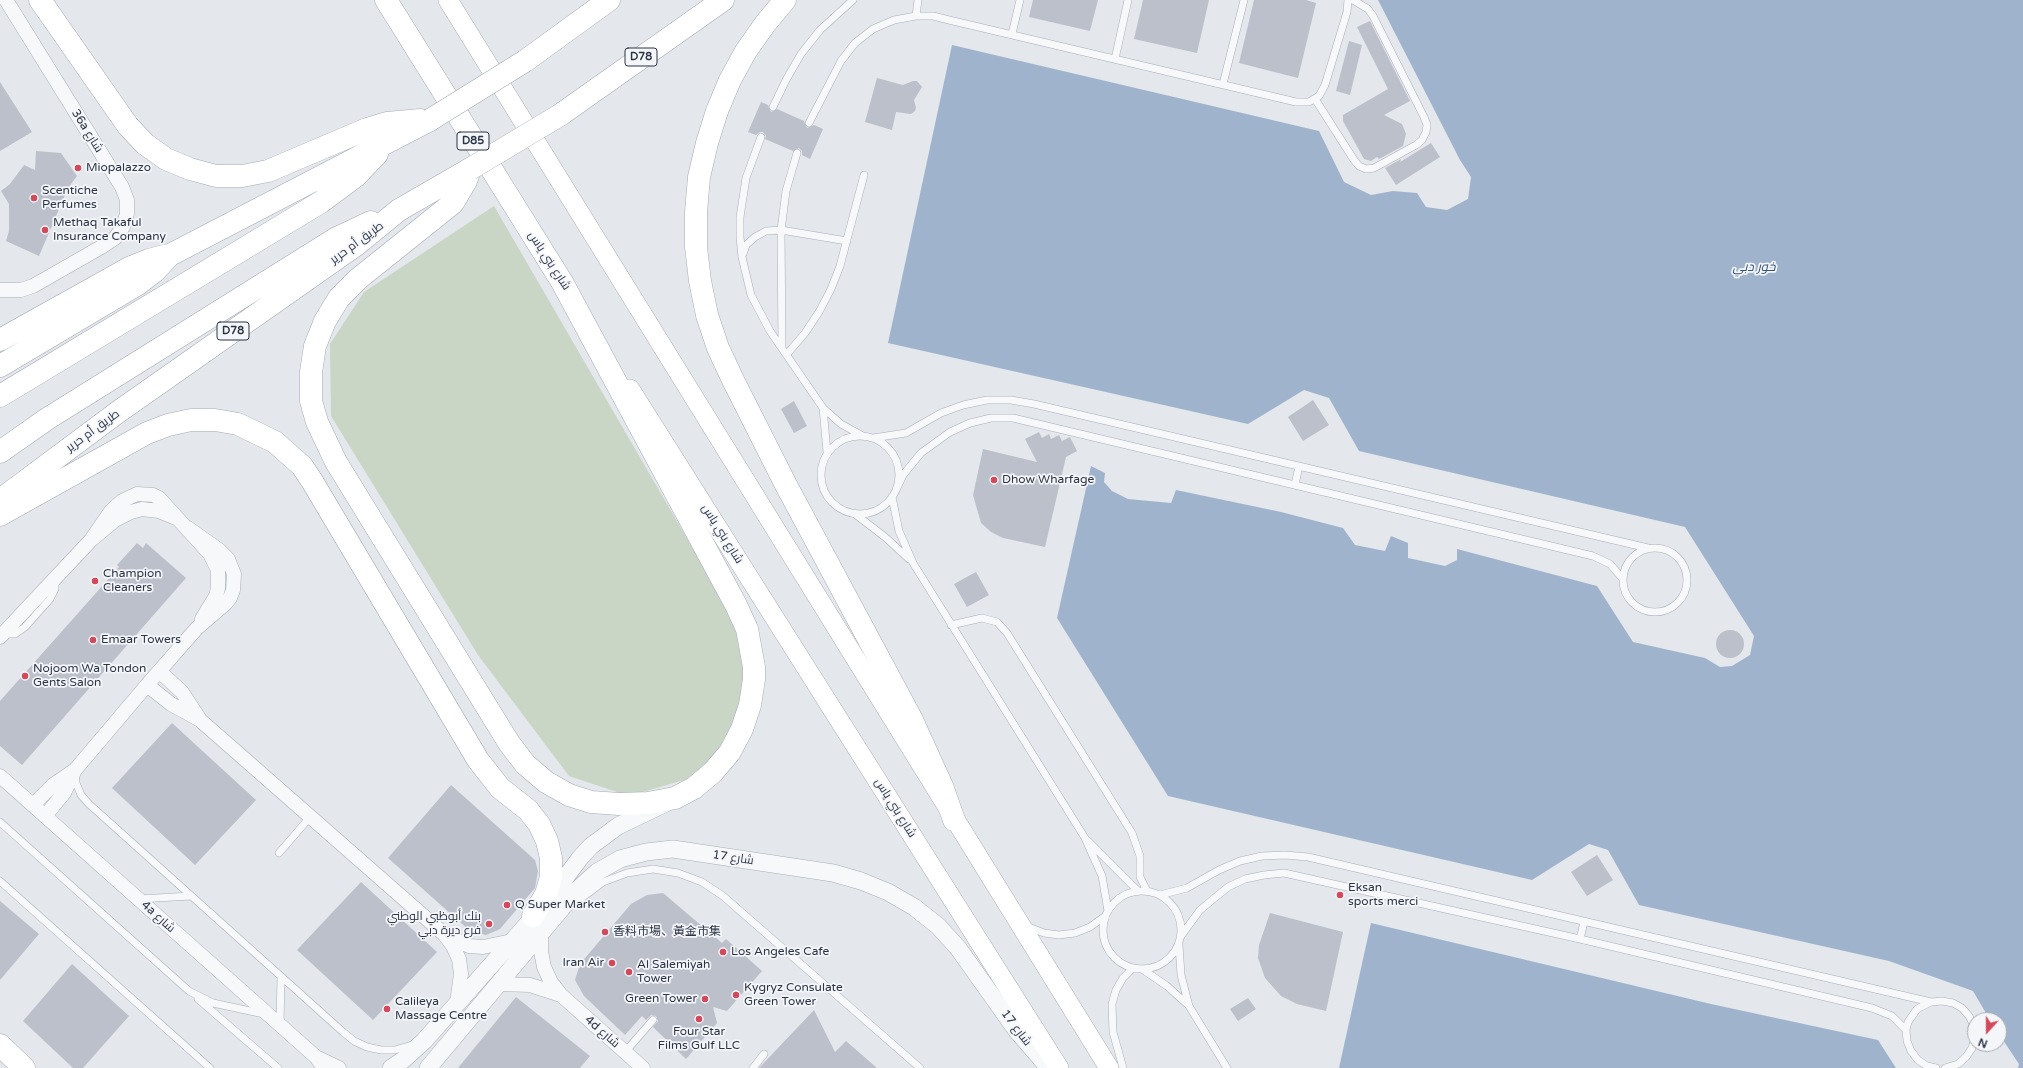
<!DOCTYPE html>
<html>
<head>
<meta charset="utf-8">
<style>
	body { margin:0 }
	#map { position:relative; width:2023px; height:1068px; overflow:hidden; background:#e4e7ec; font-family:"Varela Round",sans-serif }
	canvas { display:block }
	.north { position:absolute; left:1967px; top:1012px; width:40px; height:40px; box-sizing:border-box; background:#f4f6f9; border:1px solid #a4a8b1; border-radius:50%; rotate:201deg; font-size:11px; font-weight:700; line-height:16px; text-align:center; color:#2b3445 }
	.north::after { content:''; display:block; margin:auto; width:14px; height:18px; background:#d1495b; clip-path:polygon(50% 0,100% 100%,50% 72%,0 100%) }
</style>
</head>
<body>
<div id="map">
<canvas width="2023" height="1068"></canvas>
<div class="north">N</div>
</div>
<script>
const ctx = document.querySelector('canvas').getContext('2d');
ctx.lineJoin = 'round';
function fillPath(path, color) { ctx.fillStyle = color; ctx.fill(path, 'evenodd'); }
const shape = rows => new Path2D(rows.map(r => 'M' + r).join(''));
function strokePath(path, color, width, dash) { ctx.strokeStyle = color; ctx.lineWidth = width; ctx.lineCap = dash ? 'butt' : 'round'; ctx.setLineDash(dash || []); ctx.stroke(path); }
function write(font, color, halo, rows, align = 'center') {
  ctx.font = font + ' "Varela Round",Cairo,"Noto Sans SC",sans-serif'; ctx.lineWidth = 3.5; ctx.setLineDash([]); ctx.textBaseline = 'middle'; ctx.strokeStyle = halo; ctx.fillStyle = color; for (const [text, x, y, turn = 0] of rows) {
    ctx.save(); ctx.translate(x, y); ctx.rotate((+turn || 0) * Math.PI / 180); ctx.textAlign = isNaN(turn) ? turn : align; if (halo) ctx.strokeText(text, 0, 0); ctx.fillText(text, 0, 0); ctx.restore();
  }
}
fillPath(shape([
	[494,206,746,640,751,692,720,750,691,778,629,796,569,776,478,655,331,416,330,344,364,292]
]), '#c9d6c5');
fillPath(shape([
	[1378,0,2023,0,2023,1068,2018,1068,2019,1064,1999,1034,1999,1020,1990,1020,1973,991,1889,961,1639,905,1608,850,1589,844,1532,880,1168,796,1057,618,1091,466,1105,473,1104,482,1112,491,1128,499,1171,503,1176,490,1281,512,1343,528,1355,545,1385,551,1391,536,1408,543,1408,558,1445,566,1457,560,1457,549,1597,586,1633,642,1705,658,1720,667,1732,666,1750,655,1754,636,1685,527,1359,451,1329,398,1304,390,1248,424,888,343,952,45,1319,131,1344,182,1371,195,1393,191,1417,193,1426,207,1447,210,1468,199,1471,177,1460,160],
	[1371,923,1711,1004,1878,1040,1896,1068,1339,1068]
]), '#9fb4cc');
fillPath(shape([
	[1033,0,1098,0,1090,31,1029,17],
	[1143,0,1209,0,1197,53,1134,39],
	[1254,0,1306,0,1316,3,1298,78,1239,63],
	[1370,21,1410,101,1384,115,1402,124,1406,134,1403,146,1379,159,1377,157,1371,161,1364,159,1343,121,1343,115,1388,89,1357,27],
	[1349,41,1362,45,1350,95,1336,91],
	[877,78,903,85,913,81,917,81,922,87,914,100,916,108,915,111,911,114,896,112,892,130,865,122],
	[0,82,32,132,0,151],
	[761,102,768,105,771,112,777,109,804,121,807,128,814,125,823,129,810,159,802,155,802,151,799,148,793,151,765,139,766,136,763,132,760,132,756,135,748,132],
	[1431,143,1440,157,1396,185,1385,168,1401,159,1400,162],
	[36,151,61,153,77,176,68,188,39,256,6,241,9,231,9,204,1,191,10,184,24,165,35,170],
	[1313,400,1329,425,1303,441,1288,417],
	[794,401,807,426,794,433,781,409],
	[1039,432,1042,438,1049,434,1051,439,1059,435,1062,441,1070,437,1077,451,1066,457,1045,547,1003,538,991,532,981,523,973,495,983,449,1037,462,1025,439],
	[137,543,143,548,146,543,186,578,22,765,0,746,0,701,119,567,117,565],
	[976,572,989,595,967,607,954,584],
	'1716 644a14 14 0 1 1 28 0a14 14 0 1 1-28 0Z',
	[172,723,256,800,195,865,112,788],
	[451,785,535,860,538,871,535,888,529,895,500,929,486,935,470,931,388,858],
	[1597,855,1613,880,1587,896,1571,872],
	[361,882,437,952,373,1020,297,950],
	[663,893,722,943,726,939,762,971,727,1011,713,1007,717,1023,686,1059,653,1027,658,1021,656,1016,651,1015,646,1020,642,1016,625,1035,584,996,575,980,580,964,631,904,647,895],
	[0,901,39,934,0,980],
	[1270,913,1343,932,1326,1011,1297,1004,1281,996,1265,978,1258,958,1259,945],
	[72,964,129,1016,83,1068,73,1068,23,1021],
	[516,997,590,1056,580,1068,458,1068],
	[1248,998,1256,1009,1238,1021,1230,1009],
	[814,1010,835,1052,846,1041,877,1068,759,1068]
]), '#bbc0ca');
const service = shape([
	[916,16,918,0],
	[1012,34,1020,0],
	[1115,59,1128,0],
	[1223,84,1244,0],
	[1315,99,1354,160,1359,166,1366,169,1374,168,1416,145,1422,140,1426,132,1427,125,1424,117,1373,16,1368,9,1353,0],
	[773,107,786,80,801,54,820,30,853,0],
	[809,123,841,61,855,43,873,29,894,20,916,16,933,16,949,20,1296,102,1309,102,1319,96,1325,85,1347,12,1348,0],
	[761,137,746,178,740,217,740,237,742,257,751,295,770,331,823,408,841,424,863,436],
	[743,254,746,245,755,237,766,231,781,230,847,241],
	[782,347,781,230,786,191,797,153],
	[787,354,805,333,819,312,831,289,840,266,864,175],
	[823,408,827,452],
	'821 475a39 39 0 1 1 78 0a39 39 0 1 1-78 0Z',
	[873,438,906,433,941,413,963,405,987,400,1011,400,1034,404,1648,548],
	[1295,485,1299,466],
	[897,488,903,475,921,453,950,432,970,423,991,418,1013,418,1593,556,1610,564,1623,579],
	[892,497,899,531,913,563,1085,838,1102,876,1108,911],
	[855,514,885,537,909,559],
	'1623 580a32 32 0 1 1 64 0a32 32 0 1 1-64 0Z',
	[951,625,982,618,997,622,1007,633,1132,833,1140,856,1140,877,1147,891],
	[4,634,15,634,25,627,50,599,55,589,55,580],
	[75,775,76,783,81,795,89,804,343,1032,354,1041,367,1047,381,1050,395,1050,412,1045],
	[0,822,189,991,213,1003,264,1014],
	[1088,841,1138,891],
	[279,853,311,816],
	[0,881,210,1068],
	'1103 930a39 39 0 1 1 78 0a39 39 0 1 1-78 0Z',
	[1160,895,1187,888,1219,870,1240,861,1262,856,1285,855,1308,857,1931,1002],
	[139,899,191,896],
	[575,903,603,882,627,873,653,869,678,873,702,882,723,896,920,1068],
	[1026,926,1044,933,1059,935,1075,933,1090,927,1104,917],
	[1181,936,1200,910,1228,887,1245,879,1264,875,1284,873,1580,939,1872,1008,1892,1016,1906,1030],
	[1580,939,1584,922],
	[1179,945,1181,975,1189,1006,1227,1068],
	[1142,969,1167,986,1187,1004],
	[198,999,278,1068],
	[280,1025,281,977],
	[625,1052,653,1020],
	[753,1068,764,1054],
	[1123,1068,1113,1032,1112,1004,1116,990,1123,978,1133,968],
	[1936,1068,1927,1066,1918,1060,1911,1051,1907,1041,1906,1030,1908,1022,1917,1009,1931,1002,1942,1001,1953,1003,1962,1008,1969,1016,1974,1026,1975,1037,1972,1048,1966,1057,1958,1064,1945,1068]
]);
const minor = shape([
	[0,290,21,290,33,286,103,246,115,238,123,227,127,214,127,200,122,187,6,0],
	[91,540,111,511,122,501,137,494,153,495,159,498,210,554,218,570,218,588,216,596,202,619],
	[0,637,91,540,115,520,131,512,142,509,159,511,176,518],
	[159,671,182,692,199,718],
	[147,685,171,704,200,720,444,934,453,946,459,959,461,974,457,1003],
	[0,776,316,1057,324,1068],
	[33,805,53,785,75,770],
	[45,816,64,793,75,770,147,685,197,628,225,604,230,598,233,590,234,574,228,559,219,550,188,528],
	[541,934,541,951,544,967,551,982,561,995,643,1068],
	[446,935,469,946,483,947,512,941],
	[498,984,530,985,561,995],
	[318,1058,339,1068]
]);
const tertiary = shape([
	[391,1068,403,1060,424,1041,547,902,580,858,591,846,618,826,666,803],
	[428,1068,577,890,597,872,620,859,646,852,673,849,833,873,861,881,888,892,914,907,938,926,958,948,1017,1031,1049,1068]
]);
const secondary = shape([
	[448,0,1109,1068],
	[630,389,1059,1068]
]);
const primary = shape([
	[40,0,128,126,145,144,166,159,190,169,216,176,242,176,268,171,367,129,387,123,421,120],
	[386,0,562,282,736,605,747,629,754,667,754,679,750,705,742,729,730,752,713,772,694,788,675,798,648,803,619,804,591,802,569,795,546,782,525,764,509,743,336,462,317,422,311,401,311,372,315,346,325,321,339,298,358,279,453,203,466,181,470,169],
	[785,0,765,24,746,51,730,80,717,111,707,143,699,177,696,212,696,247,700,281,707,315,718,348,733,380,786,485,912,720,942,786,954,820],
	[525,61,609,0],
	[560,115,723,0],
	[0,340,129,268,149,260,168,255],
	[0,366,138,284,155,271,170,255,430,120],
	[0,396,321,202,356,176,377,154],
	[0,452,47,419,335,239,371,222],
	[0,500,118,412,356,245,399,210,470,169],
	[0,515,147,433,168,425,191,420,215,420,238,424,275,442,302,466,312,481,478,760,500,788,528,810,539,824,547,841,551,858,551,877,546,894,533,916],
	[0,1045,24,1068]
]);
strokePath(service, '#a9aeb7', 8);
strokePath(minor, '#a9aeb7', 15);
strokePath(tertiary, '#a9aeb7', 18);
strokePath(secondary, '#a9aeb7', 20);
strokePath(primary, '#a3abb8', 23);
strokePath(service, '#f7f8fa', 7);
strokePath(minor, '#f7f8fa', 14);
strokePath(tertiary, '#f7f8fa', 17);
strokePath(secondary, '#fff', 19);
strokePath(primary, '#fff', 22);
const primaryBridge = shape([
	[430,120,525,61],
	[470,169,560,115]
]);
strokePath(primaryBridge, '#a3abb8', 23, []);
strokePath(primaryBridge, '#fff', 22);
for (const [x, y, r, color] of [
	[78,168,4,"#d1495b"],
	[34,198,4,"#d1495b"],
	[45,230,4,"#d1495b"],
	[994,480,4,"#d1495b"],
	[95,581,4,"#d1495b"],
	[93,640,4,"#d1495b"],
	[25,676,4,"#d1495b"],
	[1340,895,4,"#d1495b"],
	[507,905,4,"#d1495b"],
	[489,924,4,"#d1495b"],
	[605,932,4,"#d1495b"],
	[723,952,4,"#d1495b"],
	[612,963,4,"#d1495b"],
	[629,972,4,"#d1495b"],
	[736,995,4,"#d1495b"],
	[705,999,4,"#d1495b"],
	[387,1009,4,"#d1495b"],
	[699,1019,4,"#d1495b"]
]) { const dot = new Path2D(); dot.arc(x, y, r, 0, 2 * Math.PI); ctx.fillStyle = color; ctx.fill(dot); strokePath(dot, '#f4f6f9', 1.5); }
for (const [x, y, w] of [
	[641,57,32],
	[473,141,32],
	[233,331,32]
]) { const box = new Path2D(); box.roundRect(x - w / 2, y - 9, w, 18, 3); ctx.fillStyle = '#f4f6f9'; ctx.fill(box); strokePath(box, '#2b3445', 1); }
write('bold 11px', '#2b3445', null, [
	["D78",641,57],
	["D85",473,141],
	["D78",233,331]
]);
write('12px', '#2b3445', '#f4f6f9', [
	["36a شارع",87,131,58],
	["طريق أم حرير",357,243,-36],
	["شارع بني ياس",549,261,57],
	["طريق أم حرير",93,431,-36],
	["شارع بني ياس",722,534,58],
	["شارع بني ياس",895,808,58],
	["شارع 17",733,858,9],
	["4a شارع",158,917,42],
	["شارع 17",1016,1028,53],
	["4d شارع",602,1032,41]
]);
write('12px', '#2b3445', '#f4f6f9', [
	["Miopalazzo",86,168],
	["Scentiche",42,191],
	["Perfumes",42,205],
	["Methaq Takaful",53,223],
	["Insurance Company",53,237],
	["Dhow Wharfage",1002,480],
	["Champion",103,574],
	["Cleaners",103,588],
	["Emaar Towers",101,640],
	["Nojoom Wa Tondon",33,669],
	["Gents Salon",33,683],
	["Eksan",1348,888],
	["sports merci",1348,902],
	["Q Super Market",515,905],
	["بنك أبوظبي الوطني",481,917,"right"],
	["فرع ديرة دبي",481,931,"right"],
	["香料市場、黃金市集",613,932],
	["Los Angeles Cafe",731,952],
	["Iran Air",604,963,"right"],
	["Al Salemiyah",637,965],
	["Tower",637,979],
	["Kygryz Consulate",744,988],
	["Green Tower",744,1002],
	["Green Tower",697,999,"right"],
	["Calileya",395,1002],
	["Massage Centre",395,1016],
	["Four Star",699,1032,"center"],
	["Films Gulf LLC",699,1046,"center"]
], 'left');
write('italic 13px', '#34527a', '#f4f6f9', [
	["خور دبي",1754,268]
]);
</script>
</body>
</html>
